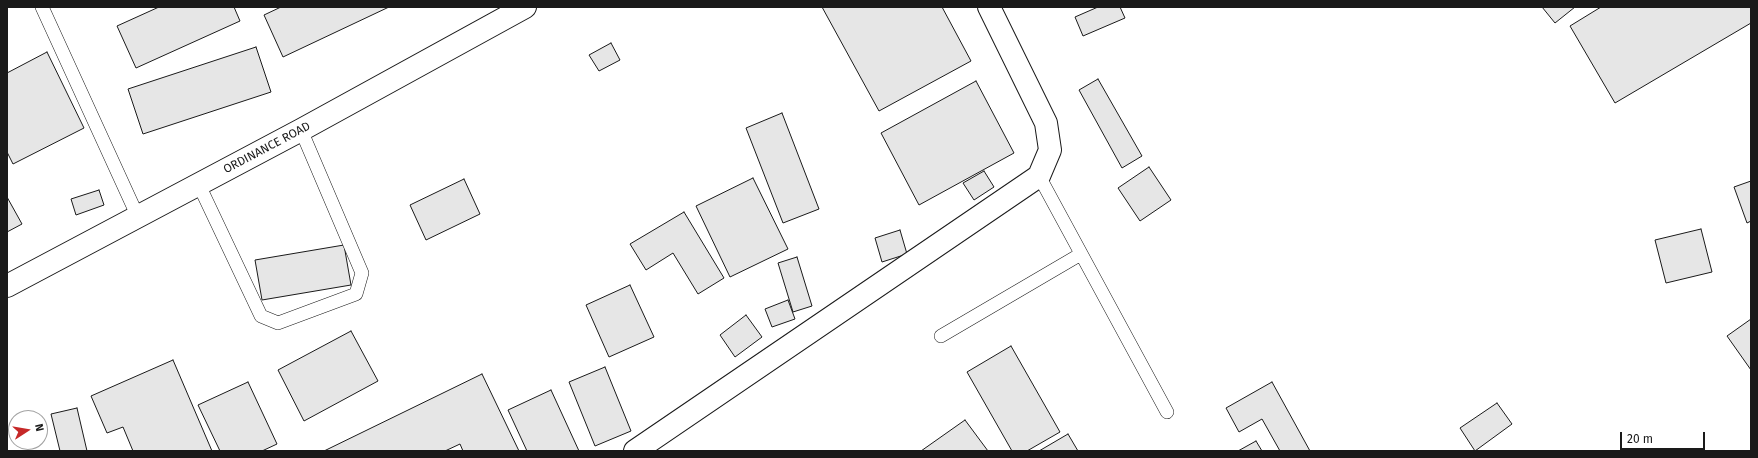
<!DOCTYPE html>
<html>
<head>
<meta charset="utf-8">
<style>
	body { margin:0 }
	#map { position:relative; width:1758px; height:458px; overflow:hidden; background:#fff; font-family:"Fira Sans",sans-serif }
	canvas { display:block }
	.frame { position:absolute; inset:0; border:8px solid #1a1a1a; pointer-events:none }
	.north { position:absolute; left:8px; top:410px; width:40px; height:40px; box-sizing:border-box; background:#fff; border:1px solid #a3a3a3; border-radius:50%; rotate:78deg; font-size:11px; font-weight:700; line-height:16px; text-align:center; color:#1a1a1a }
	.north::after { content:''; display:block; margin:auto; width:14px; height:18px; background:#c62828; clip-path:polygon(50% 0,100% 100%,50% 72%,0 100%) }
	.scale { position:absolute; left:1620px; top:432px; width:85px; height:18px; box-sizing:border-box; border:2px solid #1a1a1a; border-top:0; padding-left:5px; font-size:12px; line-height:14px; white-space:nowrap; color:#1a1a1a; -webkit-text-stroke:3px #fff; paint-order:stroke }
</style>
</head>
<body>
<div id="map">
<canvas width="1758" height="458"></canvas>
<div class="frame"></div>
<div class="north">N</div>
<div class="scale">20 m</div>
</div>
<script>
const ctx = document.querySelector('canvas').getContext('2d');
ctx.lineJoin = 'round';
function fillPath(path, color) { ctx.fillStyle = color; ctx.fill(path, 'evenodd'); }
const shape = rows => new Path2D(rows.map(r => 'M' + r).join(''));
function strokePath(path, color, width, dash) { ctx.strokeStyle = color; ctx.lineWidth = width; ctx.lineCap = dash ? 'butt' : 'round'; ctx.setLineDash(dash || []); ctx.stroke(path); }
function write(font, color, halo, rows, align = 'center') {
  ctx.font = font + ' "Fira Sans",sans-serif'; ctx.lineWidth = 3; ctx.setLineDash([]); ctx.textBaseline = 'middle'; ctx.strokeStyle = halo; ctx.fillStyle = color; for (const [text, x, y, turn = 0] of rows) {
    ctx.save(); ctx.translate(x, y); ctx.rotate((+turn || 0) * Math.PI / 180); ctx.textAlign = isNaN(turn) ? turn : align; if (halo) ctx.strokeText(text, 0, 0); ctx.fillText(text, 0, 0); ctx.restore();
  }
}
const building = shape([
	[159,7,234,7,240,21,136,68,117,26,159,7],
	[281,7,389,7,283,57,264,15,281,7],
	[822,7,942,7,971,61,879,111,822,7],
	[1098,7,1120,7,1125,18,1083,36,1075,17,1098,7],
	[1542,7,1575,7,1555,23,1542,7],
	[1601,7,1751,7,1751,23,1615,103,1570,26,1601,7],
	[611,43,620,60,599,71,589,55,611,43],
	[256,47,271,92,143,134,128,89,256,47],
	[47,52,84,128,13,164,7,152,7,73,47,52],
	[1098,79,1142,156,1122,168,1079,90,1098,79],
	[976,81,1014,153,919,205,881,133,976,81],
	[782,113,819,209,783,223,746,128,782,113],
	[1149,167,1171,200,1140,221,1118,188,1149,167],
	[984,171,994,187,974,200,963,183,984,171],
	[753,178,788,249,730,277,696,206,753,178],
	[464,179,480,214,426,240,410,205,464,179],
	[1751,181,1751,221,1747,223,1734,187,1751,181],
	[99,190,104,205,76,215,71,199,99,190],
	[7,197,22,224,7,232,7,197],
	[684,212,724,278,698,294,673,253,646,270,630,244,684,212],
	[1701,229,1712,272,1666,283,1655,240,1701,229],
	[900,230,907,254,882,262,875,238,900,230],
	[344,245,351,285,262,300,255,260,344,245],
	[797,257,812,306,793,312,778,263,797,257],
	[630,285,654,337,609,357,586,305,630,285],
	[788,300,795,319,772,327,765,309,788,300],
	[746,315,762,337,735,357,720,335,746,315],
	[1751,319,1751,370,1727,336,1751,319],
	[351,331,378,381,304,421,278,370,351,331],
	[1011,346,1060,432,1027,451,1012,451,967,372,1011,346],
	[173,360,212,451,133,451,123,427,107,433,91,396,173,360],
	[605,367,631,431,595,446,569,382,605,367],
	[482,374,519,451,463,451,460,444,445,451,324,451,482,374],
	[248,382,277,444,262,451,220,451,198,405,248,382],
	[1272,382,1310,451,1280,451,1262,419,1239,432,1226,408,1272,382],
	[551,390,579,451,527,451,508,410,551,390],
	[1497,403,1512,424,1475,451,1460,428,1497,403],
	[77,408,87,451,60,451,51,414,77,408],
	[965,420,988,451,921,451,965,420],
	[1068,434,1078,451,1039,451,1068,434],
	[1256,441,1262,451,1238,451,1256,441]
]);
fillPath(building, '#e6e6e6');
strokePath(building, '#1a1a1a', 1);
const lane = shape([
	[42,7,138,217],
	[1039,176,1167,412],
	[199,185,261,316,278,323,356,294,362,273,301,130],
	[941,336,1081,254]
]);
const street = shape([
	[635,451,1039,176,1050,150,1046,123,989,7]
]);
const secondary = shape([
	[7,286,301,130,525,7]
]);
strokePath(lane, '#1a1a1a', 14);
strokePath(street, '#1a1a1a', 24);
strokePath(secondary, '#1a1a1a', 24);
strokePath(lane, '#fff', 13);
strokePath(street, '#fff', 22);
strokePath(secondary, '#fff', 22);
write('12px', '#1a1a1a', '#fff', [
	["ORDINANCE ROAD",267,148,-28]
]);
</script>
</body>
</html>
